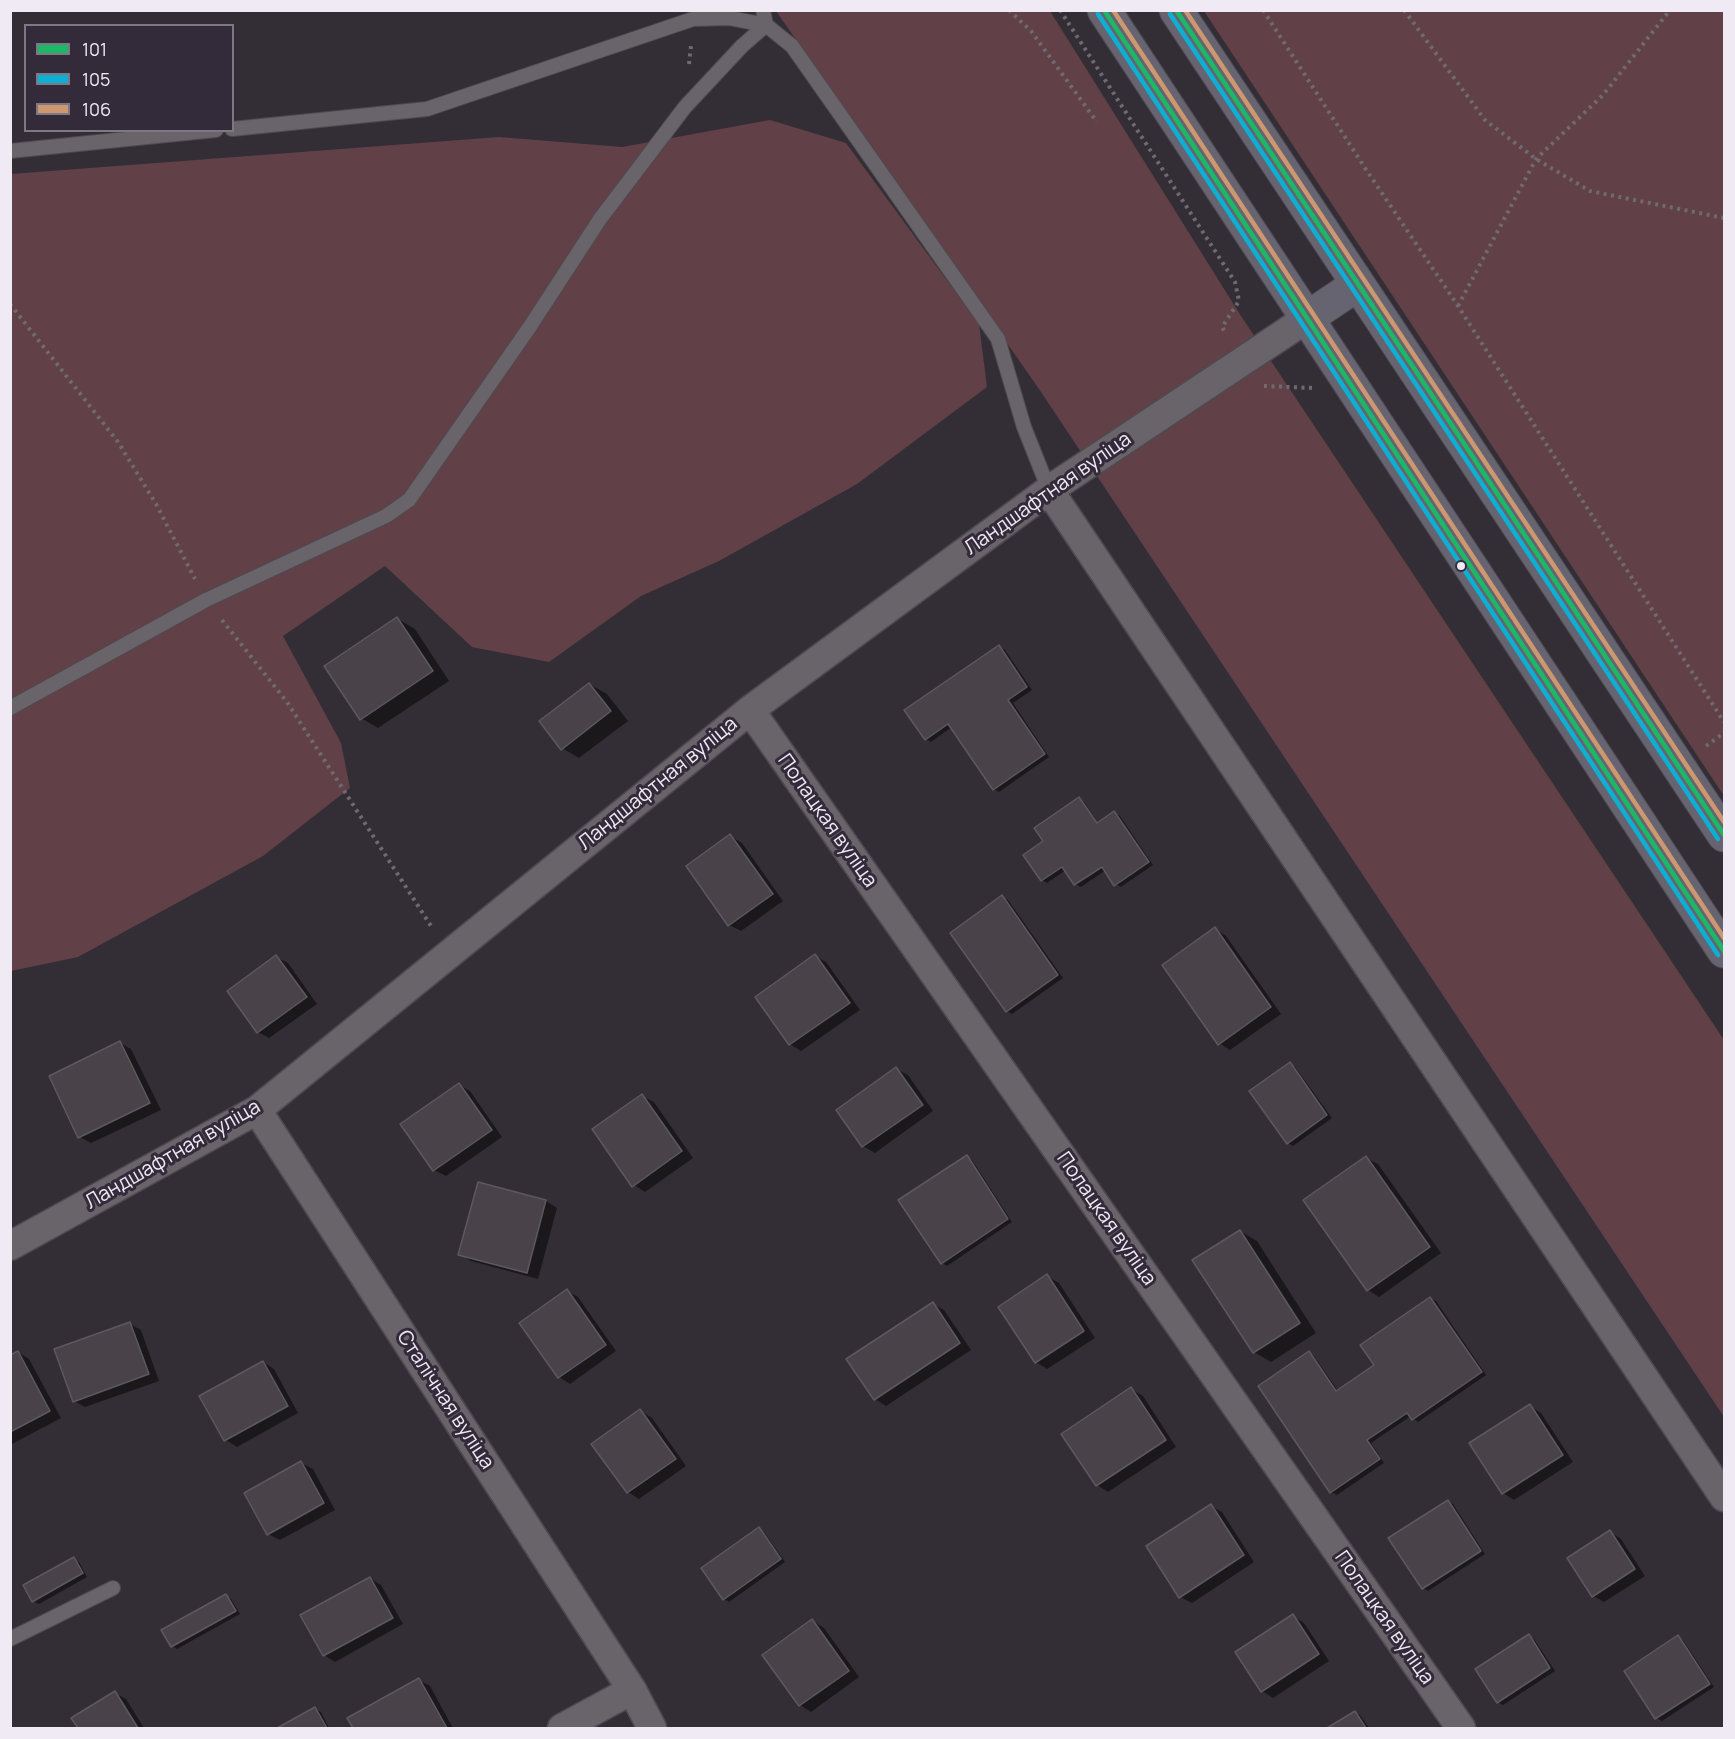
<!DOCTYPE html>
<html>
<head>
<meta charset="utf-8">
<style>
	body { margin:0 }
	#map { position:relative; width:1735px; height:1739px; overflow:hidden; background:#332e36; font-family:Manrope,sans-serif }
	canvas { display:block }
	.frame { position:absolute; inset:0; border:12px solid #efeaf4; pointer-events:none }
	.legend { position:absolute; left:24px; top:24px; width:210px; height:108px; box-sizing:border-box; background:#332b3a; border:2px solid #7e7784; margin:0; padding:8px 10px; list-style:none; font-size:18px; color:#efeaf4 }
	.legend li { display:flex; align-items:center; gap:12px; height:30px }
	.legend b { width:30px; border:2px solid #7e7784 }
</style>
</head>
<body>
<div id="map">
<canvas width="1735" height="1739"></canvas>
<div class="frame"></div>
<ul class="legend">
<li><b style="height:8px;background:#1ab867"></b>101</li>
<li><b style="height:8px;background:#0dafd3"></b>105</li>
<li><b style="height:8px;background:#cd976f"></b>106</li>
</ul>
</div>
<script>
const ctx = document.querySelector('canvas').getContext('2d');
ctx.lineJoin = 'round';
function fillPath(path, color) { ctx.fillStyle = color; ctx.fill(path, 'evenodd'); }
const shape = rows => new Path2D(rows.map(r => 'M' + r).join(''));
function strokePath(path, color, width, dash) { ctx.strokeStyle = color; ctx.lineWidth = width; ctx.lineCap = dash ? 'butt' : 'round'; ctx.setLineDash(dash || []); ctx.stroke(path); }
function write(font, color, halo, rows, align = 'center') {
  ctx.font = font + ' Manrope,sans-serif'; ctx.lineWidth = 6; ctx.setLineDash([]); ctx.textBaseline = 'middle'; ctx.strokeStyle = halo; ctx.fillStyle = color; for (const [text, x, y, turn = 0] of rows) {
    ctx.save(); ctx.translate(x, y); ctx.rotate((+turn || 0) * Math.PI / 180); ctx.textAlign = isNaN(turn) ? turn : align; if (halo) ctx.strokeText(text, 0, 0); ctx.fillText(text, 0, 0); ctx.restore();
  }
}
fillPath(shape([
	[776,11,1050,11,1241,316,1724,1040,1724,1417,1041,392],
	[1204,11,1724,11,1724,796],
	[770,120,846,143,979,324,987,387,857,484,719,561,641,596,549,662,472,647,385,566,283,636,341,743,350,788,263,856,78,957,11,971,11,174,499,137,622,147]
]), '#614047');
fillPath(shape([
	[398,619,415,629,449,681,378,728,361,718],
	[1000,647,1005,650,1032,690,1013,703,1049,757,999,792,994,789,952,727,931,742,926,739],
	[589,684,607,694,628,721,579,758,562,748],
	[1079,799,1084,802,1099,824,1115,813,1120,816,1153,865,1121,887,1115,884,1106,870,1081,887,1075,884,1066,870,1047,883,1042,880,1045,842],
	[730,836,742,843,783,901,741,931,729,925],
	[1003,897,1008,900,1063,978,1012,1014,1007,1011],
	[1215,929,1226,936,1281,1014,1230,1050,1219,1043],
	[815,956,826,962,860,1010,801,1051,790,1044],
	[276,957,288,963,317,1004,269,1038,258,1032],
	[120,1043,131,1049,161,1110,91,1143,80,1137],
	[1290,1064,1295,1067,1332,1118,1293,1146,1288,1143],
	[896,1069,908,1075,933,1111,875,1153,863,1146],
	[459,1085,470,1091,502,1137,446,1176,434,1170],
	[642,1096,654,1102,693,1158,645,1192,634,1185],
	[967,1157,972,1160,1012,1222,947,1266,942,1263],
	[1366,1158,1378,1164,1441,1253,1379,1297,1368,1290],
	[546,1201,557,1208,538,1279,471,1261,460,1254],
	[1240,1231,1257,1241,1316,1333,1271,1362,1254,1352],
	[1047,1276,1059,1283,1095,1338,1047,1369,1036,1362],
	[567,1291,578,1297,616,1351,570,1384,559,1377],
	[1431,1299,1436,1301,1486,1375,1418,1422,1411,1416,1371,1443,1384,1463,1337,1495,1331,1492,1260,1387,1309,1353,1314,1356,1338,1391,1376,1365],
	[933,1304,944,1310,971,1350,886,1406,875,1399],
	[130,1324,141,1330,159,1381,85,1407,74,1401],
	[18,1352,29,1359,61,1418,10,1445,10,1356],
	[263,1362,274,1369,298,1413,237,1447,226,1440],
	[1131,1389,1143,1396,1176,1447,1108,1492,1097,1485],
	[1530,1406,1541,1413,1573,1462,1514,1500,1503,1493],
	[641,1411,652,1418,686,1466,639,1499,628,1492],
	[301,1463,313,1469,335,1510,280,1540,268,1534],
	[1448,1501,1453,1504,1485,1554,1428,1591,1423,1588],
	[1211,1506,1222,1512,1254,1562,1192,1603,1180,1597],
	[759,1529,764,1532,785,1562,729,1602,724,1599],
	[1610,1532,1621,1539,1645,1576,1604,1602,1593,1596],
	[74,1559,79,1562,87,1577,39,1604,33,1601],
	[370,1578,381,1585,403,1624,335,1662,324,1655],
	[226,1596,231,1599,240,1614,177,1649,172,1646],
	[1293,1616,1304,1623,1329,1661,1273,1698,1262,1691],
	[813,1621,824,1628,859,1677,811,1712,800,1705],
	[1529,1636,1534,1639,1555,1671,1503,1705,1498,1702],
	[1678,1637,1683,1640,1714,1687,1662,1721,1656,1718,1626,1671],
	[419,1680,430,1686,453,1728,354,1728,349,1718],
	[115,1693,126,1699,144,1728,79,1728,73,1719],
	[315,1709,321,1712,329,1728,280,1728],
	[1355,1712,1360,1715,1369,1728,1330,1728]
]), '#0007');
const building = shape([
	[397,617,433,671,360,720,324,666,397,617],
	[999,645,1027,687,1008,700,1045,754,993,790,948,724,925,740,904,710,999,645],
	[589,683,611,711,561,750,539,721,589,683],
	[1079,797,1097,823,1114,811,1149,862,1114,886,1102,867,1074,885,1062,867,1041,881,1023,855,1043,841,1034,828,1079,797],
	[730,834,773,894,728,926,686,866,730,834],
	[1002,895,1058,975,1006,1012,950,933,1002,895],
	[1215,927,1271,1007,1218,1045,1162,965,1215,927],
	[815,954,850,1003,789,1045,755,997,815,954],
	[276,955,307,997,257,1033,227,991,276,955],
	[120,1041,150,1103,78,1138,49,1076,120,1041],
	[1290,1062,1327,1115,1287,1144,1249,1091,1290,1062],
	[896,1067,923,1105,862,1147,836,1110,896,1067],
	[459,1083,492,1130,433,1171,400,1124,459,1083],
	[642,1094,682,1151,632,1187,592,1129,642,1094],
	[967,1155,1008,1219,941,1264,898,1200,967,1155],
	[1366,1156,1430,1247,1367,1291,1303,1200,1366,1156],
	[478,1182,546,1200,527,1273,458,1255,478,1182],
	[1240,1230,1300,1323,1253,1353,1192,1260,1240,1230],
	[1047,1274,1084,1331,1035,1363,998,1307,1047,1274],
	[567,1289,606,1345,558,1378,519,1323,567,1289],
	[1430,1297,1482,1372,1412,1420,1407,1413,1367,1440,1380,1459,1330,1493,1258,1386,1309,1351,1336,1391,1374,1365,1360,1345,1430,1297],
	[933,1302,960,1343,874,1400,846,1359,933,1302],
	[130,1322,149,1374,73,1402,54,1349,130,1322],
	[18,1351,50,1411,10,1432,10,1355,18,1351],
	[263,1361,288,1406,224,1441,199,1396,263,1361],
	[1131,1387,1166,1440,1096,1486,1061,1434,1131,1387],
	[1530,1404,1563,1455,1502,1494,1469,1443,1530,1404],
	[640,1409,676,1459,627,1493,591,1444,640,1409],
	[301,1461,324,1503,267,1535,244,1493,301,1461],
	[1448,1500,1481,1551,1422,1589,1388,1538,1448,1500],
	[1211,1504,1244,1555,1179,1598,1146,1546,1211,1504],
	[759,1527,781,1559,723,1600,701,1568,759,1527],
	[1610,1530,1635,1569,1592,1597,1567,1558,1610,1530],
	[74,1557,83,1573,32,1602,23,1585,74,1557],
	[370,1577,393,1618,323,1656,300,1615,370,1577],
	[226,1594,236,1611,171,1647,161,1630,226,1594],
	[1293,1614,1319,1654,1261,1692,1235,1652,1293,1614],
	[812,1619,849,1671,799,1706,762,1655,812,1619],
	[1529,1634,1550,1668,1497,1703,1475,1669,1529,1634],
	[1678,1635,1710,1684,1655,1719,1624,1671,1678,1635],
	[419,1678,447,1728,353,1728,347,1718,419,1678],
	[115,1691,138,1728,78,1728,71,1718,115,1691],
	[315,1707,327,1728,277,1728,315,1707],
	[1355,1711,1366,1728,1327,1728,1355,1711]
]);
fillPath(building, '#494349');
strokePath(building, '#5d585f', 1.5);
const lane = shape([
	[232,129,427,109,693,19,729,18,766,25,792,46,998,339,1024,427,1049,490],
	[10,151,216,130],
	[10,708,206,600,386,516,409,500,529,328,600,219,685,107,742,46,766,25,763,10],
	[10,1639,113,1588]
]);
const street = shape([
	[1049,490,1724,1497],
	[750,710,1461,1728],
	[257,1110,632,1690,652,1728],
	[10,1246,257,1110,750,710,1049,490,1306,319],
	[562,1728,632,1690]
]);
const highway = shape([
	[1104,10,1724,951],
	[1176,10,1724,835],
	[1306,319,1358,284]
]);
strokePath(lane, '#4e4a51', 16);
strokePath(street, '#4e4a51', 31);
strokePath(highway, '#4e4a51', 35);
strokePath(shape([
	[1009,10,1031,31,1097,122],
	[1060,10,1235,282,1239,301,1222,327,1226,334],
	[1263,10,1365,168,1458,306,1724,722],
	[1404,10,1485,120,1536,159,1590,191,1724,218],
	[689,64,691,45],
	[10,304,118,442,156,504,195,579],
	[1458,306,1536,159,1603,95,1670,10],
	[1264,386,1313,388],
	[222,620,287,702,431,926],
	[1706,746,1724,733]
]), '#6e6a70', 4, [3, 4.5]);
strokePath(lane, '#68646a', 14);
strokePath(street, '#68646a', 28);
strokePath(highway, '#676472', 33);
strokePath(shape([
	[1104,10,1724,951],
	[1176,10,1724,835]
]), '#1ab867', 4.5);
strokePath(shape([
	[1098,14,1718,955],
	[1170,14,1718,839]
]), '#0dafd3', 4.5);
strokePath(shape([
	[1113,10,1724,938],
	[1185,10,1724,822]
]), '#cd976f', 4.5);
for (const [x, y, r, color] of [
	[1461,566,5,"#efeaf4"]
]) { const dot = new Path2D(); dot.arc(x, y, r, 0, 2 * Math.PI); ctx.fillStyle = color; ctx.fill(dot); strokePath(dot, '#332b3a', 2); }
write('20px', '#efeaf4', '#332b3a', [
	["Ландшафтная вуліца",1048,494,-35],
	["Ландшафтная вуліца",658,784,-39],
	["Полацкая вуліца",827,821,55],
	["Ландшафтная вуліца",173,1155,-30],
	["Полацкая вуліца",1106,1219,55],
	["Сталічная вуліца",445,1400,57],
	["Полацкая вуліца",1384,1618,55]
]);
</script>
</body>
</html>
